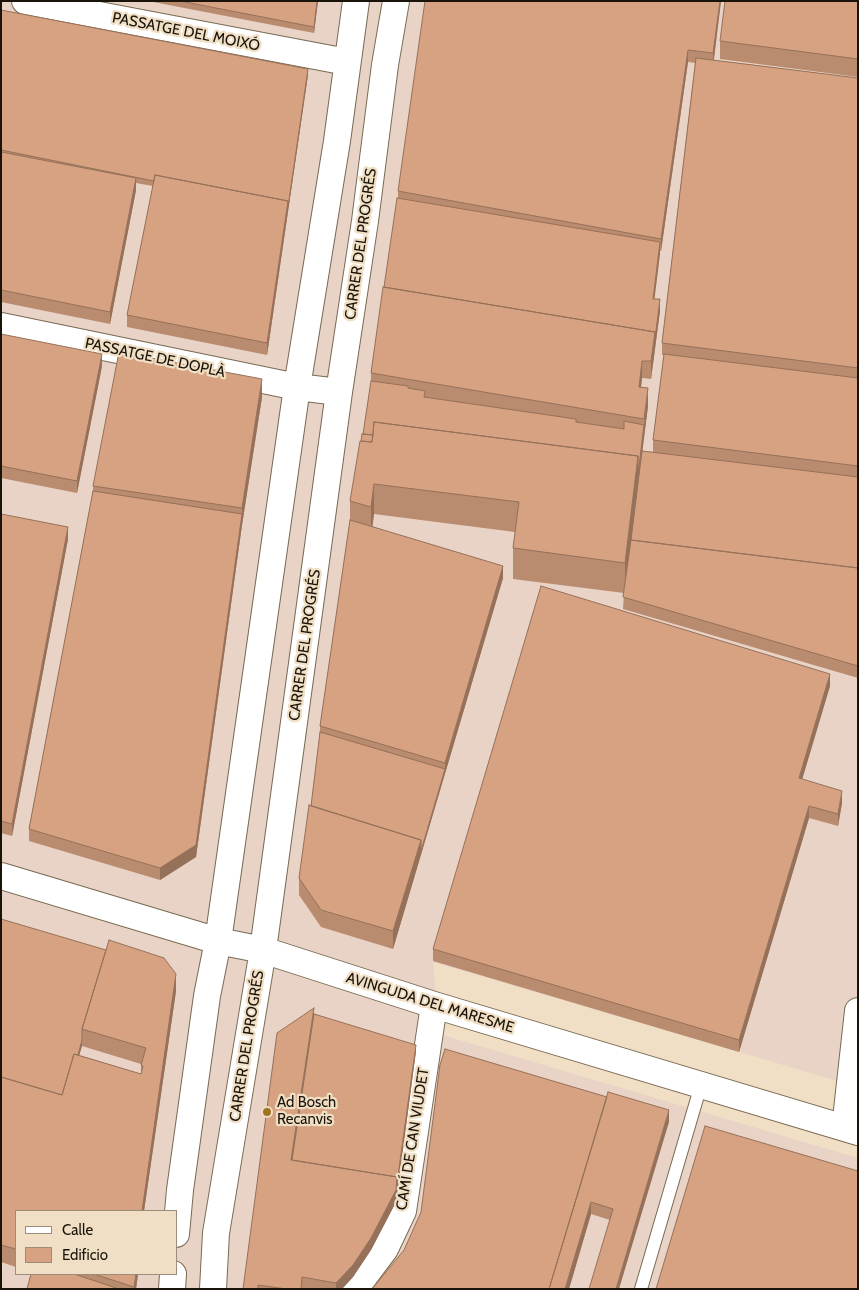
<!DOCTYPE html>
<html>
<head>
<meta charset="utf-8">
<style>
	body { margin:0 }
	#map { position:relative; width:859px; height:1290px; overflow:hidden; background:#f0dfc4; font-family:Cabin,sans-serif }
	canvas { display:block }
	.frame { position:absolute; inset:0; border:2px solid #19130a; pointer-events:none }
	.legend { position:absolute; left:15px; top:1210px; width:162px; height:65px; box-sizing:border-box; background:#f0dfc4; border:1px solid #9a8d7a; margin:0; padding:6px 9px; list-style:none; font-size:15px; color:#19130a }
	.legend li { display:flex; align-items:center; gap:10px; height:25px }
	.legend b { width:25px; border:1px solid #9a8d7a }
</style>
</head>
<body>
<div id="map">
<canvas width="859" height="1290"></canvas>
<div class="frame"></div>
<ul class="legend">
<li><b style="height:6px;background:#fff"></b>Calle</li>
<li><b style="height:14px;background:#d7a281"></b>Edificio</li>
</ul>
</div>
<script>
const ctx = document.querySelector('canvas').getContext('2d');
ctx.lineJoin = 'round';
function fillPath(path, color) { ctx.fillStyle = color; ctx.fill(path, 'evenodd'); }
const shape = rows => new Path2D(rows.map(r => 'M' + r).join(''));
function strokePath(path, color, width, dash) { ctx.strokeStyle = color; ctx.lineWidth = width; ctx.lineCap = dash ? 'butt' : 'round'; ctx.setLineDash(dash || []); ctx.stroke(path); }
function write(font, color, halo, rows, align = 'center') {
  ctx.font = font + ' Cabin,sans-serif'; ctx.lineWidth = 4.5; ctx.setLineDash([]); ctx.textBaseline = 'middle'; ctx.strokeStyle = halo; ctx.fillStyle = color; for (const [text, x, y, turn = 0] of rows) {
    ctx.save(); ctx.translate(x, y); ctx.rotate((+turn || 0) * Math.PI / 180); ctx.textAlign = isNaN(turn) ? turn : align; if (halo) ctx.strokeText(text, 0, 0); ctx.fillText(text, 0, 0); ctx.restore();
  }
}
fillPath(shape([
	[1,1,858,1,858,1087,433,962,439,1034,858,1158,858,1289,1,1289],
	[16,1211,176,1211,176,1274,16,1274]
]), '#e9d3c6');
const lane = shape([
	[641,1289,701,1085]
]);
const street = shape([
	[25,1,347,62],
	[1,326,297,387,339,392],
	[1,876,218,941,263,950,434,1005,858,1132],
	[845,1128,858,1011],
	[176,1234,180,1190,207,996,218,941,297,387,337,141,356,1],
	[172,1289,173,1274],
	[213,1289,216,1233,263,950,339,392,365,221,385,65,396,1],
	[352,1289,361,1281,385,1249,403,1211,434,1005]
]);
strokePath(lane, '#786a52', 14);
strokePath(street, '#786a52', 28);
strokePath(lane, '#fff', 12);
strokePath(street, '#fff', 26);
fillPath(shape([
	[148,1,318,1,314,33],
	[721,1,714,60,858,78,858,678,623,609,624,593,513,579,513,548,515,532,374,514,372,526,503,578,393,949,321,927,299,895,299,878,311,806,320,732,320,726,350,520,350,501,363,434,371,381,371,373,398,198,398,191],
	[688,62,695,63,662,343,662,355,664,355,653,440,653,452,642,451,648,406,641,387,642,378,651,379,660,311,654,299,660,251,661,251],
	[858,1,858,77,720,59,720,41],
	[1,10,308,75,267,355,127,327,127,315,153,186,136,183,136,190,110,324,1,302],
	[1,334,102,366,77,493,1,478],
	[262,397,242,525,196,857,160,880,29,841,29,829,93,491,93,486],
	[1,514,68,539,12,836,1,833],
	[830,686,802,779,842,803,838,826,809,818,739,1052,433,961,433,949],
	[1,919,176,991,144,1211,16,1211,16,1267,1,1262],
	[82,1046,141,1064,141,1074,79,1055],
	[314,1014,416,1051,396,1202,371,1250,353,1277,342,1289,243,1289],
	[669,1122,610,1220,591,1214,569,1289,372,1289],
	[31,1274,138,1274,136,1289,27,1289]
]), '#b98b6f');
fillPath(shape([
	[317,1,318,1,314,33,314,27],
	[720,1,721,1,713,65,713,53],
	[688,50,688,62,661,251,661,239],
	[308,69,308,75,267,355,267,343,288,201],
	[136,178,136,190,110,324,110,312],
	[660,242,660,254,653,311,653,299],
	[660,299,660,311,651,379,651,361],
	[102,354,102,366,77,493,77,481],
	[642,361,642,378,639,404,639,387],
	[262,379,262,397,242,525,196,857,160,880,160,868,242,514,242,508],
	[648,388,648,406,625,593,625,563,638,456,644,425],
	[374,484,374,514,371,538,371,507],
	[68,527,68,539,12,836,12,824],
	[503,566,503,578,393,949,393,931,421,840,445,769,445,763],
	[830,674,830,686,799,790,799,778],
	[842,791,842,803,838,826,838,814],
	[809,806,809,818,739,1052,739,1040],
	[176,974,176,991,144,1211,142,1211],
	[314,1008,314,1020,292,1166,291,1160],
	[82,1040,82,1046,64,1106,64,1100],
	[416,1045,416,1051,396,1202,371,1250,353,1277,342,1289,336,1289,336,1283,397,1177],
	[669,1110,669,1122,619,1289,616,1289],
	[591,1202,591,1214,569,1289,565,1289],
	[136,1274,138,1274,136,1289,134,1289]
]), '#96715a');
const building = shape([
	[180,1,317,1,314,27,180,1],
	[425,1,720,1,713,53,688,50,661,239,398,191,425,1],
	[725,1,858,1,858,59,720,41,725,1],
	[1,10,308,69,288,207,288,201,155,175,154,181,1,150,1,10],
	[696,58,858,78,858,368,662,343,696,58],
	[1,152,136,178,110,312,1,290,1,152],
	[155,175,288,201,267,343,127,315,155,175],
	[397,198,660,242,653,299,660,299,655,338,655,332,384,287,397,198],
	[383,287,655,332,651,361,642,361,639,387,648,388,644,419,371,373,383,287],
	[1,334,102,354,77,481,1,466,1,334],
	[119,352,262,379,242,508,93,486,119,352],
	[664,354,858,378,858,466,653,440,664,354],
	[371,381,408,386,408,388,425,391,424,397,576,419,576,422,624,429,624,421,644,425,638,474,638,456,374,422,373,435,363,434,371,381],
	[374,422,638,456,625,563,513,548,519,502,374,484,371,507,350,501,360,441,372,442,374,422],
	[362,434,373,435,372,442,361,441,362,434],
	[642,451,858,477,858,568,631,540,642,451],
	[93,491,242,514,196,845,160,868,29,829,93,491],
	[1,514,68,527,12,824,1,821,1,514],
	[350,520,503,566,445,763,320,726,350,520],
	[631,540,858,568,858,666,623,597,631,540],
	[541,586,830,674,799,778,842,791,838,814,809,806,739,1040,433,949,541,586],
	[320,732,445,769,421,851,421,840,311,806,320,732],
	[309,805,421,840,393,931,321,910,299,878,309,805],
	[1,919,106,950,82,1029,82,1040,78,1055,74,1054,62,1095,1,1077,1,919],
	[109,940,164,958,176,974,142,1211,16,1211,16,1249,1,1245,1,1077,62,1095,74,1054,141,1074,143,1066,141,1065,146,1048,82,1029,109,940],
	[314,1008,291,1160,397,1177,396,1190,371,1238,353,1265,336,1283,302,1277,301,1289,287,1289,258,1285,258,1289,243,1289,277,1033,314,1008],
	[314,1014,416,1045,397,1183,397,1177,292,1160,314,1014],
	[445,1049,607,1097,549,1289,372,1289,404,1250,421,1212,440,1065,445,1049],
	[608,1092,669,1110,616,1289,589,1289,613,1209,591,1202,565,1289,549,1289,608,1092],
	[705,1126,858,1171,858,1289,656,1289,705,1126],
	[31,1274,74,1274,119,1289,27,1289,31,1274],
	[94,1274,136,1274,134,1287,94,1274]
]);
fillPath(building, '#d7a281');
strokePath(building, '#96715a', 1);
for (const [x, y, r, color] of [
	[267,1112,5,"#a07324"]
]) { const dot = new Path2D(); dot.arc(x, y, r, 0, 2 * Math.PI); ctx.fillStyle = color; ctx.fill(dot); strokePath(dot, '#f0dfc4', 2); }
write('15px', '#19130a', '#f0dfc4', [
	["PASSATGE DEL MOIXÓ",186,32,11],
	["CARRER DEL PROGRÉS",361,244,-82],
	["PASSATGE DE DOPLÀ",155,358,12],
	["CARRER DEL PROGRÉS",305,645,-82],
	["AVINGUDA DEL MARESME",430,1003,17],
	["CARRER DEL PROGRÉS",247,1046,-81],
	["CAMÍ DE CAN VIUDET",413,1139,-81]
]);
write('15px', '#19130a', '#f0dfc4', [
	["Ad Bosch",277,1103],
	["Recanvis",277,1120]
], 'left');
</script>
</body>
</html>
